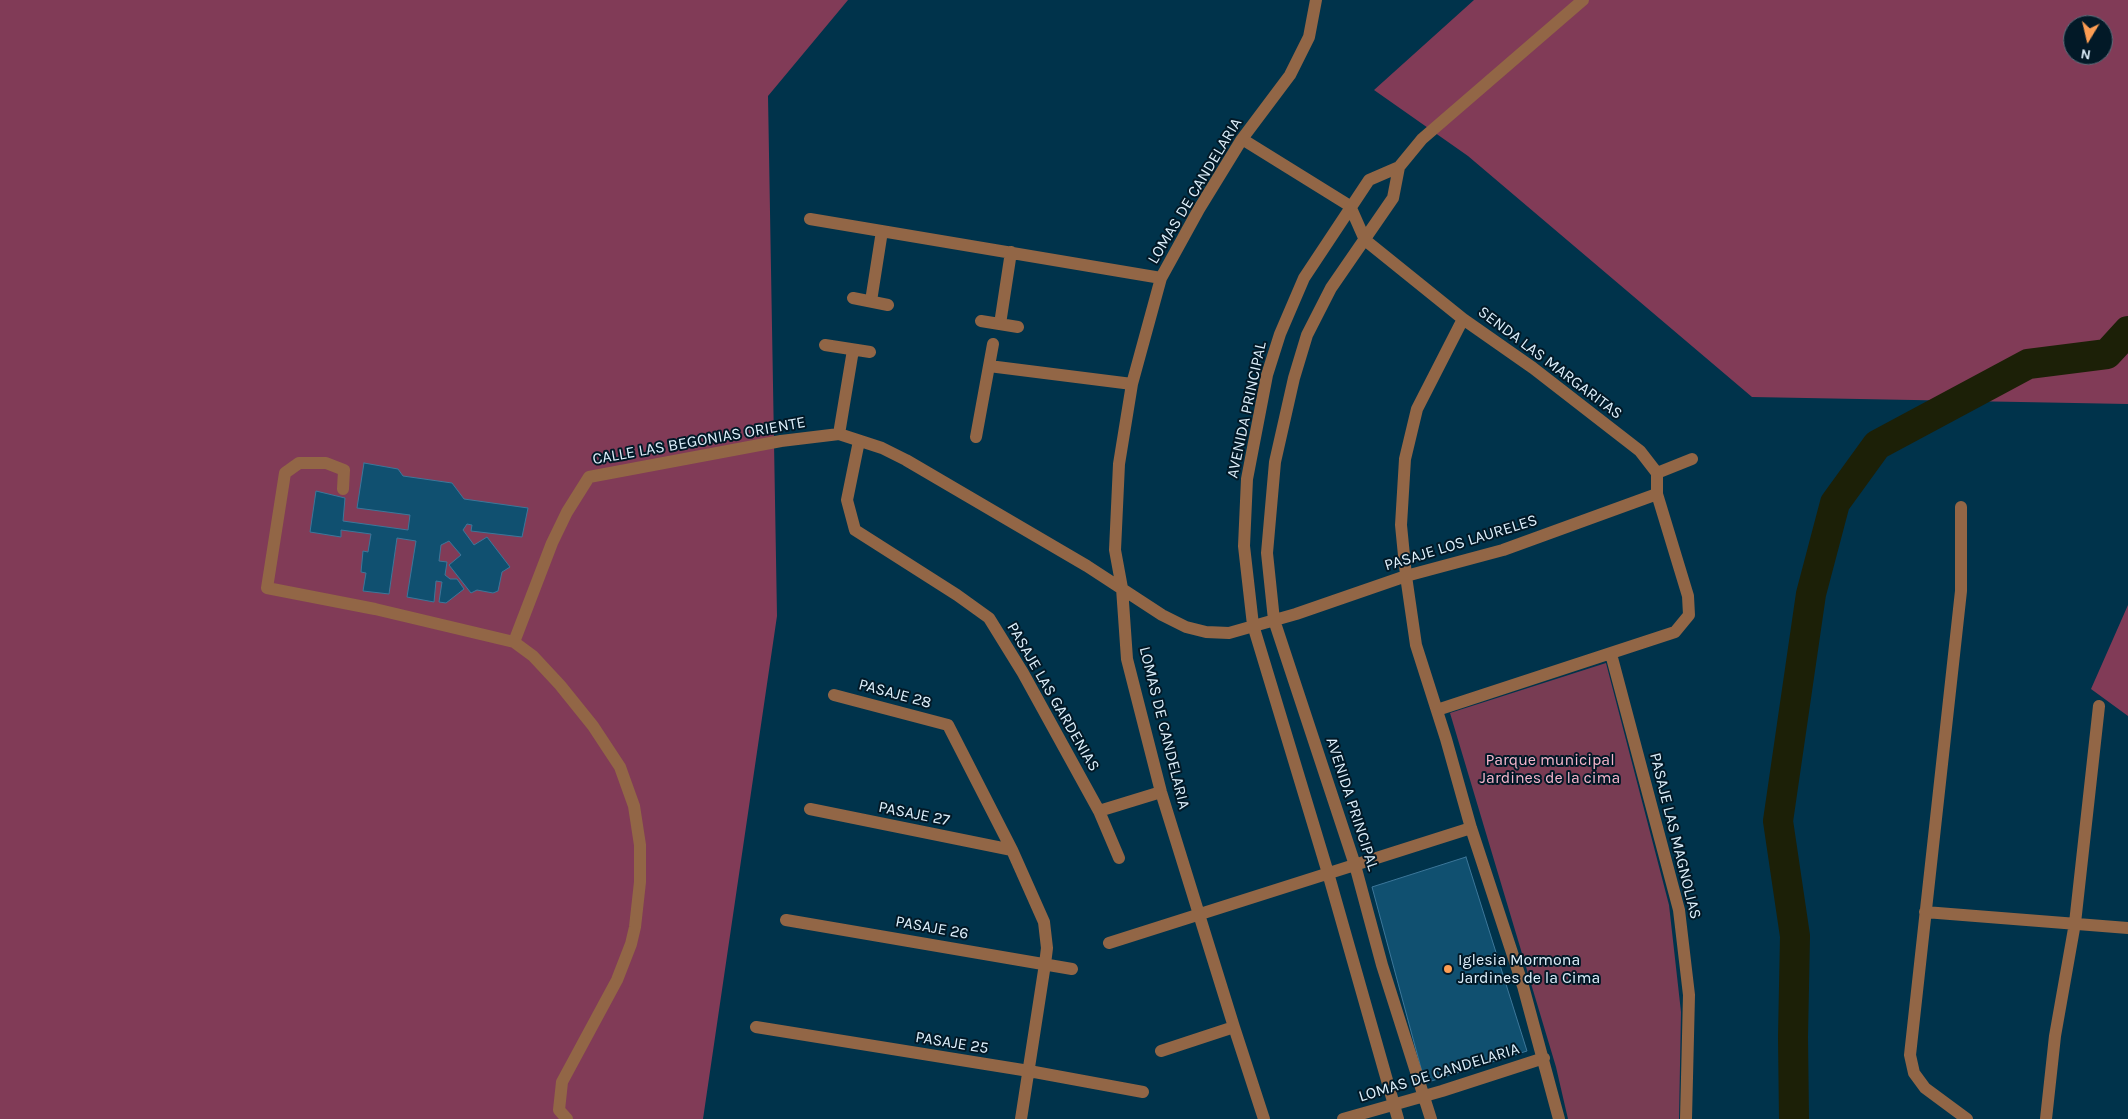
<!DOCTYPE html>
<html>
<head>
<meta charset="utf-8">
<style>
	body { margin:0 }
	#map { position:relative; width:2128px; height:1119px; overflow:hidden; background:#00334b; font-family:Karla,sans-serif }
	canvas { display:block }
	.north { position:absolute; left:2063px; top:15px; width:50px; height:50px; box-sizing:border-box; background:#021927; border:1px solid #5a6f7c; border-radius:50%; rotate:189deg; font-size:14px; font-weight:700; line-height:20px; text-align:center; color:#ddeffb }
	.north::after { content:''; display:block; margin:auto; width:18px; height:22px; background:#fc9d53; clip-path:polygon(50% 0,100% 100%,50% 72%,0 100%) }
</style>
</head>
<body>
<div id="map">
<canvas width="2128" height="1119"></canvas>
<div class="north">N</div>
</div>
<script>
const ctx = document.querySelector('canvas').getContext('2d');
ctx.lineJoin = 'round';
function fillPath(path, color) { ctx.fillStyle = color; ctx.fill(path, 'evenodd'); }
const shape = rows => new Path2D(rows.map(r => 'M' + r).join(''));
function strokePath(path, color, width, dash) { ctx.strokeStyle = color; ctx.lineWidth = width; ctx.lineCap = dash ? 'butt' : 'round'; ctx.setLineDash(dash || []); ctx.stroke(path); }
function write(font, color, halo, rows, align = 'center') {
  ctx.font = font + ' Karla,sans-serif'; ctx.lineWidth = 4; ctx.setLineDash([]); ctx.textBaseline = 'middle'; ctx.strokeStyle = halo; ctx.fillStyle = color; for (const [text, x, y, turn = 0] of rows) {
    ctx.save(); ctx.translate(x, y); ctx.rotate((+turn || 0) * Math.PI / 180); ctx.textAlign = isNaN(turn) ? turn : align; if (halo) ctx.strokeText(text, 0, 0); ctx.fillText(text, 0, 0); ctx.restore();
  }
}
fillPath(shape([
	[1606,663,1669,905,1681,1012,1679,1119,1568,1119,1556,1067,1450,713]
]), '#783c53');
fillPath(shape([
	[0,0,848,0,768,96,777,616,703,1119,0,1119],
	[1474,0,2128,0,2128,404,1752,397,1468,156,1374,90],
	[2073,25,2103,25,2103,55,2073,55],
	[2128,605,2128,716,2091,689]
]), '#813b57');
strokePath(shape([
	[1794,1119,1793,1037,1795,936,1778,821,1811,594,1835,503,1877,445,2028,364,2107,354,2128,331]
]), '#1c2007', 30);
const building = shape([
	[364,463,398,469,403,476,452,483,464,499,528,508,522,537,471,531,472,525,467,524,463,530,474,545,487,537,510,567,502,572,498,591,493,593,477,590,471,593,449,565,461,555,449,541,441,545,439,561,447,562,445,575,450,579,457,579,464,589,446,603,439,602,442,582,436,581,434,602,407,597,416,541,397,538,389,594,363,591,366,573,361,572,363,551,368,552,371,534,341,530,341,537,310,532,316,491,345,498,343,521,408,530,410,515,357,508,364,463],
	[1466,857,1527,1051,1425,1083,1372,887,1466,857]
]);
fillPath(building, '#105070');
strokePath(building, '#3c779a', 1);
strokePath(shape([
	[1242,139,1350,206,1365,240,1463,319,1533,368,1640,451,1657,473,1657,494,1688,596,1689,615,1675,632,1437,710],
	[1399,167,1393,198,1331,288,1307,335,1294,378,1275,462,1267,553,1274,620,1355,865,1382,965,1431,1119],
	[810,219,1161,278],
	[853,298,888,305],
	[871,301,882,231],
	[1463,319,1417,409,1405,459,1401,525,1406,576,1416,645,1446,739,1471,828,1523,986,1559,1119],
	[981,321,1018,327],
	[1000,324,1011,252],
	[825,345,870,352],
	[989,366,1132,384],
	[839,434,853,350],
	[976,437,993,344],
	[859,441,847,500,855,530,957,595,989,618,1023,673,1099,811,1119,858],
	[1657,473,1692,459],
	[343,489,344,470,326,463,299,463,285,473,267,588,375,609,514,642,533,656,560,685,593,726,620,767,634,806,640,845,640,882,635,927,631,944,617,980,562,1082,559,1110,567,1119],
	[1961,507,1961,591,1910,1055,1914,1073,1925,1088,1967,1119],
	[514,642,552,543,567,512,589,477,781,441,839,434,882,448,906,460,1087,566,1162,615,1186,627,1206,632,1229,633,1296,614,1406,576,1503,550,1657,494],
	[1611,654,1679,910,1689,995,1686,1119],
	[834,695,948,725,1012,850,1044,922,1047,948,1045,964,1021,1119],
	[810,809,1012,850],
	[1099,811,1161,792],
	[1925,912,2128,928],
	[786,920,1072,969],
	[1109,943,1471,828],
	[756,1027,1029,1071,1143,1092],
	[1161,1051,1234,1027],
	[1264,1119,1234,1027,1161,792,1127,659,1122,588,1115,550,1119,464,1132,384,1161,278,1199,209,1242,139,1290,75,1309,37,1316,0],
	[1343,1119,1442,1091,1544,1058],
	[1398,1119,1328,873,1253,625,1244,546,1247,479,1267,375,1280,334,1304,278,1369,180,1399,167,1422,139,1583,0],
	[2046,1119,2055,1036,2075,923,2099,706]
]), '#926646', 12);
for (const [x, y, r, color] of [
	[1448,969,5,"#fc9d53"]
]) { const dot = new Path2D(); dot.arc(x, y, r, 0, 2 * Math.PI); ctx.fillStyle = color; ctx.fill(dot); strokePath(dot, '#021927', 2); }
write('16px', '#ddeffb', '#021927', [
	["LOMAS DE CANDELARIA",1195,191,-59],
	["SENDA LAS MARGARITAS",1550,363,37],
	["AVENIDA PRINCIPAL",1247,410,-78],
	["CALLE LAS BEGONIAS ORIENTE",699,441,-10],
	["PASAJE LOS LAURELES",1461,543,-17],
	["PASAJE 28",895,694,15],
	["PASAJE LAS GARDENIAS",1053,697,60],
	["LOMAS DE CANDELARIA",1164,728,76],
	["AVENIDA PRINCIPAL",1352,804,72],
	["PASAJE 27",914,814,11],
	["PASAJE LAS MAGNOLIAS",1675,836,76],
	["PASAJE 26",932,928,10],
	["PASAJE 25",952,1043,9],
	["LOMAS DE CANDELARIA",1439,1073,-17]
]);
write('16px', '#f6b6cc', '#021927', [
	["Parque municipal",1550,760],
	["Jardines de la cima",1550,778]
]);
write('16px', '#ddeffb', '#021927', [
	["Iglesia Mormona",1458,960],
	["Jardines de la Cima",1458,978]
], 'left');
</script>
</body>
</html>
